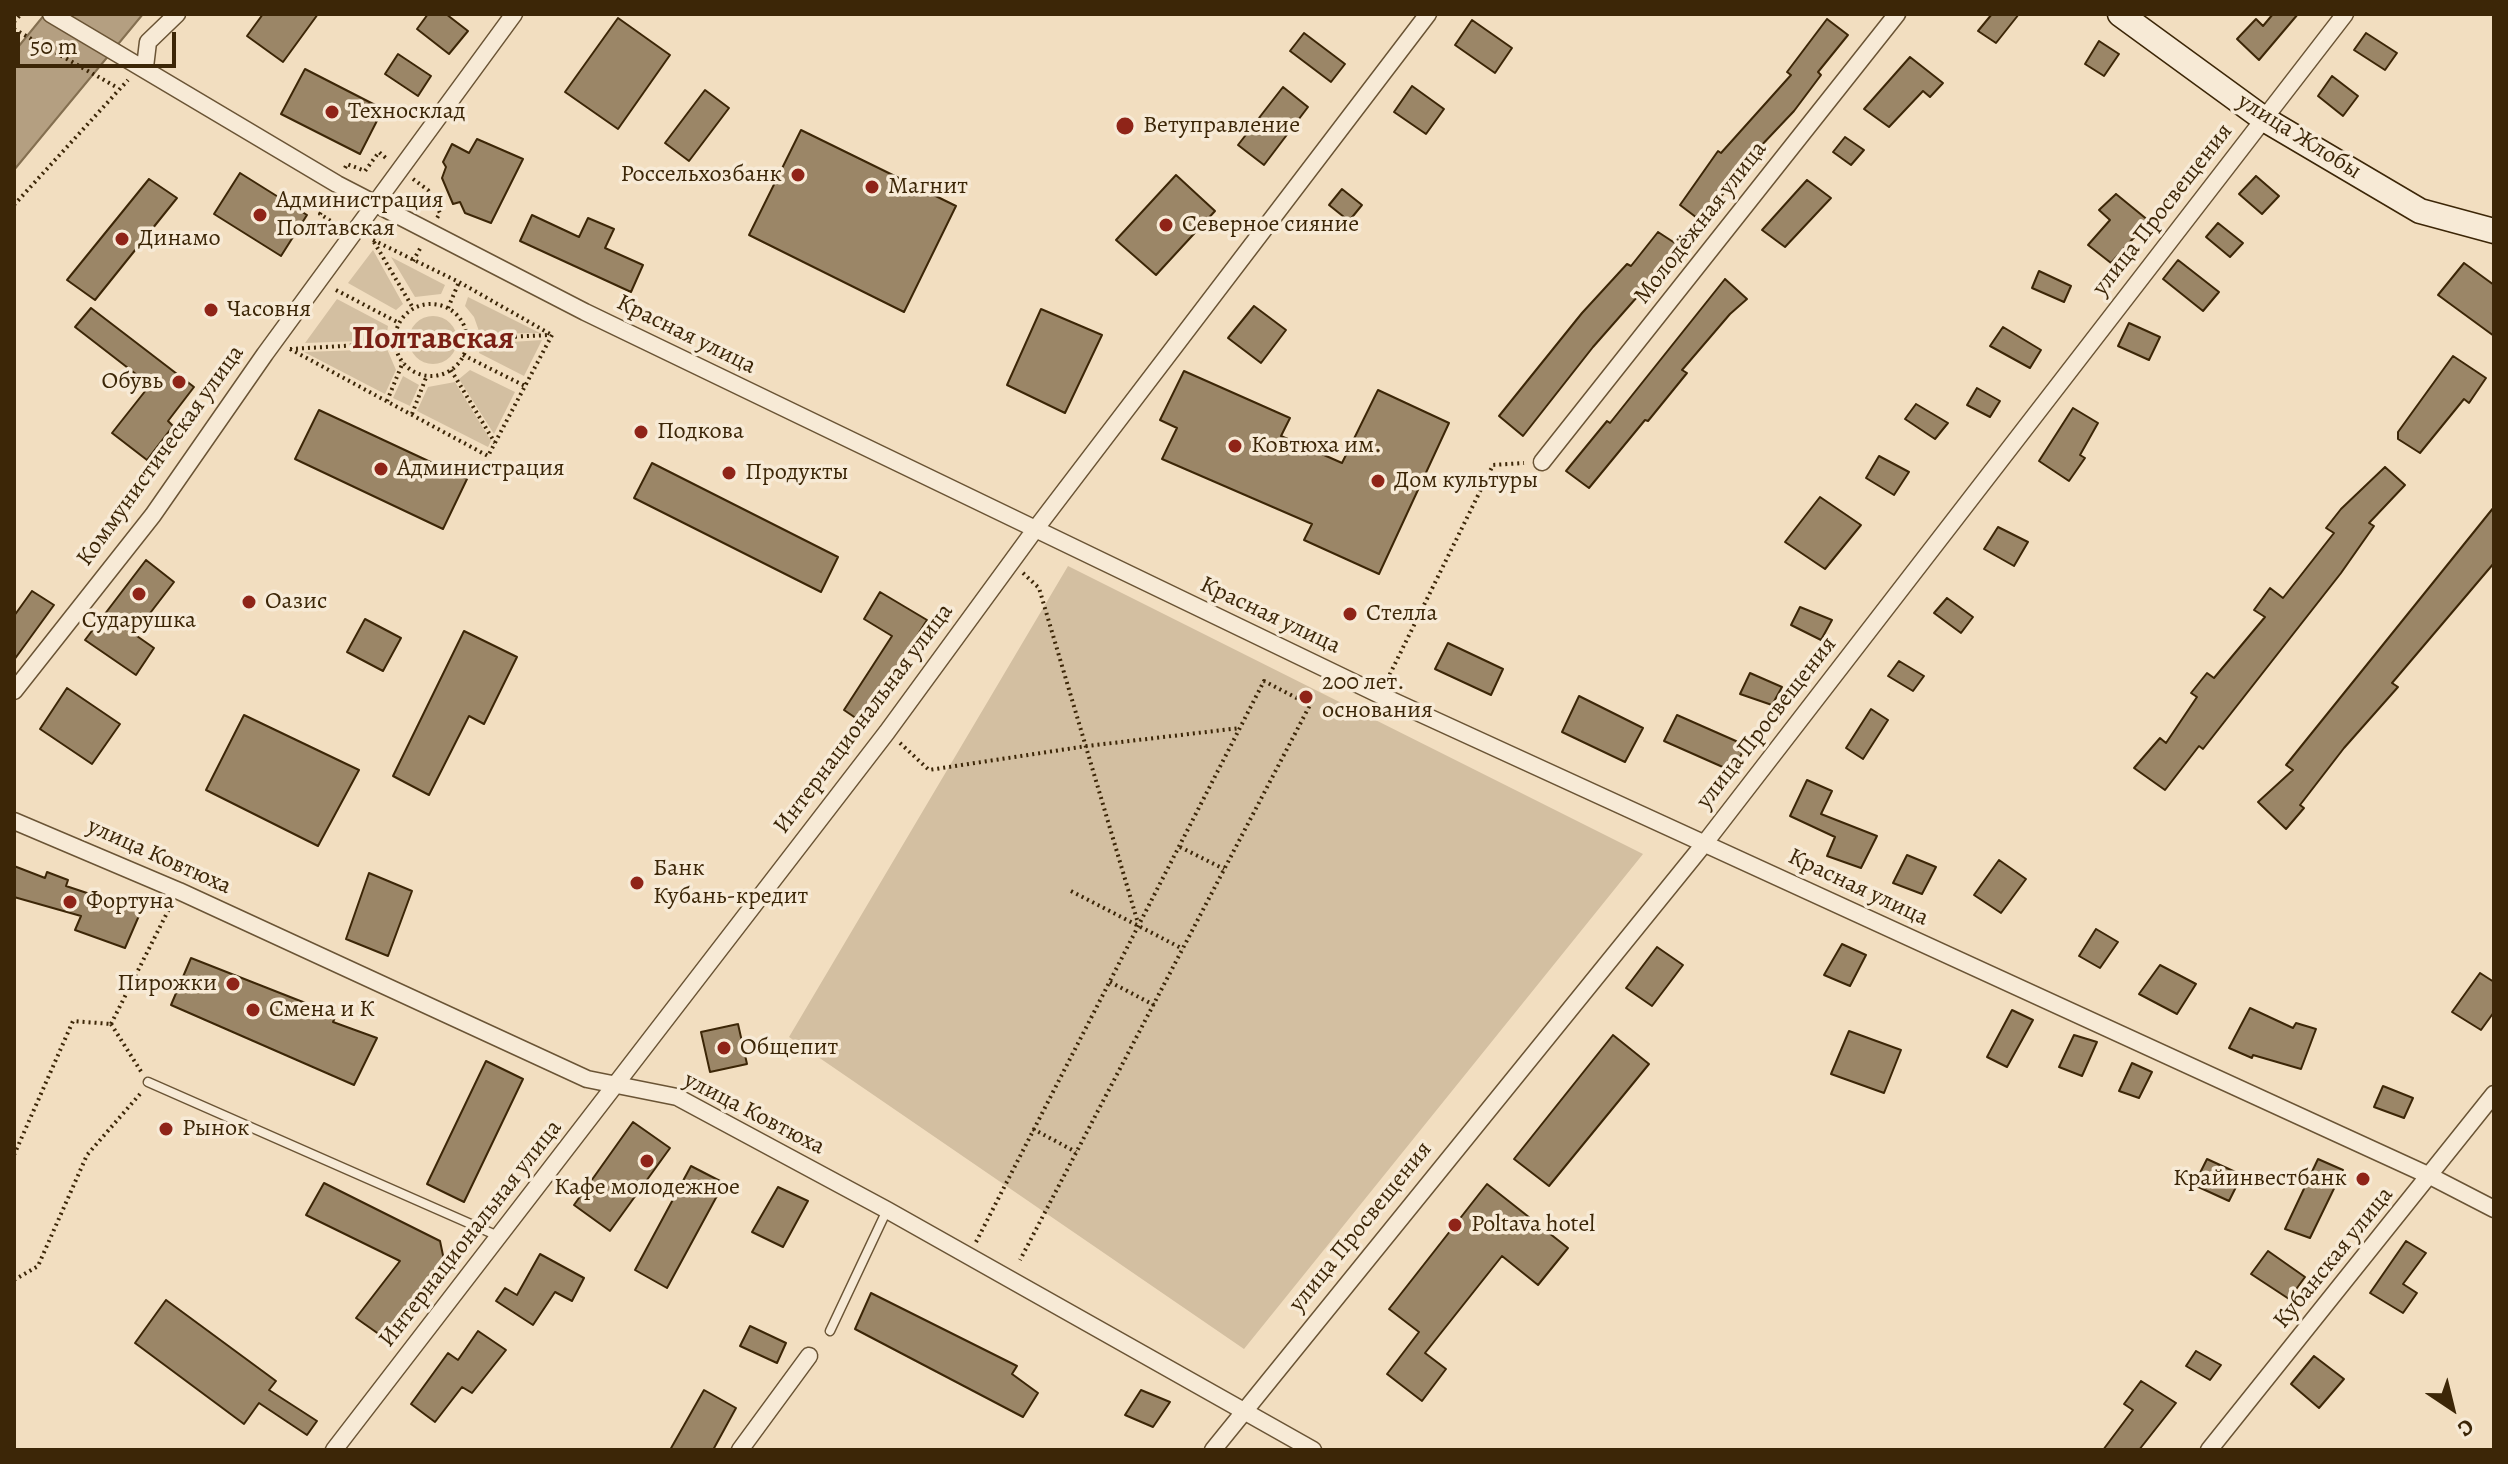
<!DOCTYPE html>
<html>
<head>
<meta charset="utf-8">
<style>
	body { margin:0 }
	#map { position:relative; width:2508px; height:1464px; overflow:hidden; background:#f2dec0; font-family:Alegreya,serif }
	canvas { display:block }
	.frame { position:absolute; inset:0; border:16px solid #3c2607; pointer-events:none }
	.north { position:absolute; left:2412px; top:1368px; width:80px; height:80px; -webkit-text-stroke:6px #f7ead6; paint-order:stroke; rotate:145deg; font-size:22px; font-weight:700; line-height:32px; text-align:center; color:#3c2607 }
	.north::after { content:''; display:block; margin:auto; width:28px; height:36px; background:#3c2607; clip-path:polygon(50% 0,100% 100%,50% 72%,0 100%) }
	.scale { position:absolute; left:16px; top:32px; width:160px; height:36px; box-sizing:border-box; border:4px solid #3c2607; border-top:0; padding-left:10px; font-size:24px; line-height:28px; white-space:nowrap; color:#3c2607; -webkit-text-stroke:6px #f7ead6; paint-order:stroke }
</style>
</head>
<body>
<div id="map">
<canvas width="2508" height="1464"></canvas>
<div class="frame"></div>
<div class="north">С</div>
<div class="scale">50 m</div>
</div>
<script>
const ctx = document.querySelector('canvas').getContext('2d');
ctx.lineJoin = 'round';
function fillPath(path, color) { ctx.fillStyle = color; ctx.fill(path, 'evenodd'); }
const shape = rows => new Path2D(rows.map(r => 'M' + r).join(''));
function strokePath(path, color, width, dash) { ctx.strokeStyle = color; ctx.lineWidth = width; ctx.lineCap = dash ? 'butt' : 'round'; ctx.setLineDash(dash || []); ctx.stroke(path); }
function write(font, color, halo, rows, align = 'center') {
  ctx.font = font + ' Alegreya,serif'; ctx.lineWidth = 7; ctx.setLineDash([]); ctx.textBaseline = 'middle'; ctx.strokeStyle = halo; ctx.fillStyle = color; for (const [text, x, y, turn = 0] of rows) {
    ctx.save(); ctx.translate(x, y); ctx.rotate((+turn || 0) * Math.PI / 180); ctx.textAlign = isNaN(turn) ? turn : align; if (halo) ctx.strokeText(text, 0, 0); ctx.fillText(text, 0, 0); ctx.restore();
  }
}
fillPath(shape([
	[373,250,403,304,396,310,348,283],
	[391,257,445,285,441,294,415,297],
	[468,297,540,333,480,334,474,317,465,306],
	[337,299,388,326,386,340,305,343],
	'409 340a24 24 0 1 1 48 0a24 24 0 1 1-48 0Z',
	[542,340,524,376,479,353,480,344],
	[387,349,396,370,385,394,304,352],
	[470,370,515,392,494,434,459,379],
	[403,376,419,385,410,406,393,398],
	[455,382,491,441,488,447,417,411,428,387],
	[1068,566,1643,854,1244,1349,789,1037]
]), '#d3bfa1');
const water = shape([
	[45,14,143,14,14,170,14,52,45,14]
]);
fillPath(water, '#b49f81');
strokePath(water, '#846f50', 2);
const building = shape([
	[263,14,318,14,283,62,247,36,263,14],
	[428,14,446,14,468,31,449,54,417,29,428,14],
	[1992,14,2019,14,1996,43,1978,31,1992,14],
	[2273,14,2298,14,2259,60,2237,39,2256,19,2263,26,2273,14],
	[618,18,670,55,618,129,565,92,618,18],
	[1827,19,1848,35,1818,72,1821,75,1794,111,1740,168,1743,169,1701,221,1680,205,1718,151,1721,153,1791,75,1787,72,1827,19],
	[1472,20,1512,48,1495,73,1455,45,1472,20],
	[1304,33,1345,64,1331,82,1290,51,1304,33],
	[2366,33,2397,53,2385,70,2354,50,2366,33],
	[2099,41,2119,54,2104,76,2085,64,2099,41],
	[398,54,431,76,418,96,385,74,398,54],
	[1910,57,1943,83,1930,97,1923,91,1889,127,1864,109,1910,57],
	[305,69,383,109,360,154,281,114,305,69],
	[2332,76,2358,96,2343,116,2318,96,2332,76],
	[1412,86,1444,109,1426,134,1394,112,1412,86],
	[1283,87,1308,107,1264,165,1238,145,1283,87],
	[705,90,729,108,689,161,665,143,705,90],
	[801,130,956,206,904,312,749,235,801,130],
	[1845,137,1864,150,1851,165,1833,152,1845,137],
	[477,139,523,159,491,223,465,213,460,202,453,204,442,178,446,167,443,162,452,144,469,153,477,139],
	[240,173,307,215,281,256,214,214,240,173],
	[1176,175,1215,211,1156,275,1116,240,1176,175],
	[2256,176,2279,196,2262,214,2239,194,2256,176],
	[149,179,177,198,95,300,67,280,149,179],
	[1807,180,1831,198,1785,247,1762,230,1807,180],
	[1342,189,1362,205,1349,221,1329,205,1342,189],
	[2116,194,2149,221,2111,263,2088,245,2110,220,2099,210,2116,194],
	[532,215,579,237,588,218,614,229,605,248,643,265,631,292,520,241,532,215],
	[2218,223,2243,243,2230,257,2206,237,2218,223],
	[1658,232,1681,247,1593,347,1523,436,1499,416,1582,313,1627,264,1631,266,1658,232],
	[2178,260,2219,292,2203,311,2163,279,2178,260],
	[2464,263,2494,285,2494,336,2438,295,2464,263],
	[2039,271,2071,286,2064,302,2032,288,2039,271],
	[1725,279,1747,299,1730,314,1682,370,1687,373,1648,421,1645,420,1589,488,1566,471,1607,421,1610,423,1725,279],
	[1254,306,1286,330,1261,363,1228,338,1254,306],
	[91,308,194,387,168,421,173,426,147,460,112,433,150,385,75,327,91,308],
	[1041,309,1102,335,1065,413,1007,385,1041,309],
	[2129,323,2160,337,2149,360,2118,346,2129,323],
	[2003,327,2041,350,2030,368,1990,346,2003,327],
	[2453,356,2486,378,2469,403,2464,399,2420,453,2398,439,2398,432,2453,356],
	[1184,371,1290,418,1281,436,1342,463,1378,390,1449,423,1379,574,1304,540,1312,524,1162,459,1177,428,1160,420,1184,371],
	[1977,388,2000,401,1990,417,1967,405,1977,388],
	[1916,404,1948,423,1935,439,1905,419,1916,404],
	[2073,408,2098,423,2080,455,2085,458,2069,481,2039,461,2073,408],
	[319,410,467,479,443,529,295,459,319,410],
	[1879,456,1909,472,1894,495,1866,478,1879,456],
	[652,463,838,557,821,592,634,498,652,463],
	[2385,467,2405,485,2369,523,2374,526,2341,573,2203,749,2199,746,2165,790,2134,768,2160,738,2166,743,2197,697,2191,693,2207,673,2214,678,2265,617,2254,610,2270,588,2283,598,2334,533,2326,528,2341,509,2385,467],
	[1820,497,1861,525,1825,569,1785,542,1820,497],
	[2494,507,2494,563,2392,683,2398,687,2344,748,2300,805,2304,808,2286,829,2258,802,2293,770,2286,765,2494,507],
	[1998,527,2028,542,2014,566,1984,549,1998,527],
	[146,560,174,582,134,634,154,648,136,675,85,640,146,560],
	[32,591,54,605,14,660,14,616,32,591],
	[880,592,927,620,863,723,844,710,892,636,864,619,880,592],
	[1947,598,1973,617,1961,633,1934,613,1947,598],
	[1800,607,1832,620,1821,640,1791,625,1800,607],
	[365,619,401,638,383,671,347,652,365,619],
	[464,631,517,657,484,724,469,716,429,795,393,776,464,631],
	[1448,643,1503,669,1491,695,1435,669,1448,643],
	[1899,661,1924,676,1913,691,1888,676,1899,661],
	[1750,673,1782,687,1772,705,1740,694,1750,673],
	[67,688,120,724,92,764,40,729,67,688],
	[1579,696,1643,728,1625,762,1562,732,1579,696],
	[1871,709,1888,720,1863,759,1846,748,1871,709],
	[244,715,359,770,318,846,206,790,244,715],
	[1677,715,1745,745,1734,772,1664,741,1677,715],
	[1807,780,1832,791,1821,814,1877,836,1861,868,1827,856,1835,837,1790,816,1807,780],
	[1907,855,1936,867,1922,894,1893,883,1907,855],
	[1999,860,2026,879,2001,913,1974,895,1999,860],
	[14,866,45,878,47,872,68,880,66,886,141,911,125,948,75,930,81,916,14,897,14,866],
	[369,873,412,891,388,956,346,939,369,873],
	[2096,929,2118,942,2100,968,2079,956,2096,929],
	[1842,944,1866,955,1850,986,1824,975,1842,944],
	[1657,947,1683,965,1652,1006,1626,988,1657,947],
	[191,958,336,1015,333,1022,377,1038,354,1085,171,1005,191,958],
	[2160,965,2196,984,2177,1014,2139,994,2160,965],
	[2480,973,2494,982,2494,1012,2481,1030,2452,1012,2480,973],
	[2250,1008,2293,1028,2296,1023,2316,1029,2301,1069,2253,1055,2252,1058,2229,1048,2250,1008],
	[2012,1010,2033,1020,2007,1067,1987,1057,2012,1010],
	[738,1024,747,1064,710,1072,701,1032,738,1024],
	[1849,1031,1901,1050,1884,1093,1831,1074,1849,1031],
	[1613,1035,1649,1064,1549,1186,1514,1159,1613,1035],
	[2074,1035,2097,1042,2082,1076,2059,1067,2074,1035],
	[486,1061,523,1079,464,1202,427,1184,486,1061],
	[2132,1063,2152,1072,2139,1098,2119,1091,2132,1063],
	[2383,1086,2413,1098,2404,1118,2374,1107,2383,1086],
	[633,1122,670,1148,610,1231,574,1205,633,1122],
	[2207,1159,2242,1175,2229,1201,2194,1185,2207,1159],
	[2318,1159,2343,1170,2310,1238,2285,1229,2318,1159],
	[691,1166,724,1183,667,1288,635,1270,691,1166],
	[324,1183,440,1241,444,1260,383,1337,356,1318,400,1261,306,1215,324,1183],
	[1487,1184,1568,1248,1538,1285,1502,1256,1425,1353,1446,1369,1422,1401,1387,1374,1419,1332,1389,1309,1487,1184],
	[778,1187,808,1201,783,1247,752,1232,778,1187],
	[2406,1241,2426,1253,2403,1284,2417,1293,2403,1313,2370,1293,2406,1241],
	[2268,1251,2305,1277,2289,1299,2251,1274,2268,1251],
	[540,1254,584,1278,572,1301,555,1292,533,1325,496,1301,505,1288,517,1295,540,1254],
	[871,1293,1017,1366,1012,1374,1038,1393,1023,1417,855,1329,871,1293],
	[166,1300,276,1381,269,1390,317,1421,307,1435,259,1403,244,1424,135,1343,166,1300],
	[750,1326,786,1343,777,1363,740,1346,750,1326],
	[478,1331,506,1350,472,1393,462,1387,435,1422,411,1404,448,1353,458,1360,478,1331],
	[2196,1351,2221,1365,2210,1380,2186,1366,2196,1351],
	[2314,1356,2344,1379,2319,1408,2291,1384,2314,1356],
	[2141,1381,2176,1403,2139,1450,2103,1450,2133,1410,2124,1404,2141,1381],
	[704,1390,736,1408,713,1450,670,1450,704,1390],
	[1141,1390,1170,1402,1153,1427,1125,1415,1141,1390]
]);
fillPath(building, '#9b8667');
strokePath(building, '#3c2607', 2);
const lane = shape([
	[148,1082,498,1236],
	[830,1331,887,1210]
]);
const street = shape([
	[51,14,337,184,585,312,1380,695,2430,1176,2494,1209],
	[145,67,148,42,177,14],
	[1542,462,1897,14],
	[14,691,153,515,265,354,514,14],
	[14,821,179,891,587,1079,677,1097,887,1210,1313,1450],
	[334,1450,887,732,1034,531,1428,14],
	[740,1450,809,1356],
	[1213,1450,1704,844,2345,14],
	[2209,1450,2494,1094]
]);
const secondary = shape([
	[2120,14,2264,119,2420,211,2494,231]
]);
strokePath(lane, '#6a5435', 11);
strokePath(street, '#6a5435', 19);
strokePath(secondary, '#3c2607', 27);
strokePath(shape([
	[14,22,21,14],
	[14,29,118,88],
	[345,168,347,164,365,171,379,152,387,159],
	[413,179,428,190,440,213,437,218],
	[330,197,320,214,337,225],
	[14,205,128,80],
	[373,240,459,282,552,335],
	[374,242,413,308],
	[413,261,421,247],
	[336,290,399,323],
	'395 340a36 36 0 1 1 72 0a36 36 0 1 1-72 0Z',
	[448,308,459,282],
	[467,339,549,335],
	[290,349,488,456,552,335],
	[290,349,396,343],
	[463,355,525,386],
	[451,370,495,443],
	[387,401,403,362],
	[412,414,427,375],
	[1023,573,1039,588,1138,923],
	[1387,680,1493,465,1524,463],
	[900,743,929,770,1087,746,1240,728],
	[1180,847,1224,869],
	[1071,891,1183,949],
	[1110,982,1154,1005],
	[111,1024,142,1073],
	[111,1024,171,905],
	[1033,1129,1076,1152],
	[14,1155,73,1021,111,1024],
	[976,1242,1264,681,1310,705,1020,1260],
	[14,1280,38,1266,87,1155,140,1094]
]), '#3c2607', 4, [2, 4]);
strokePath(lane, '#f7ead6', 8);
strokePath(street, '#f7ead6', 16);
strokePath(secondary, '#f7ead6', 24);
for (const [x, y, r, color] of [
	[332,112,8,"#8f2418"],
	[1125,126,10,"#8f2418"],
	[798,175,8,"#8f2418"],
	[872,187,8,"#8f2418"],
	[260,215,8,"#8f2418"],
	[1166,225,8,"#8f2418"],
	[122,239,8,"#8f2418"],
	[211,310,8,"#8f2418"],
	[179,382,8,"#8f2418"],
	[641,432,8,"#8f2418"],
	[1235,446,8,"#8f2418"],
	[381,469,8,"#8f2418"],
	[729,473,8,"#8f2418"],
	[1378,481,8,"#8f2418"],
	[139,594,8,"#8f2418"],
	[249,602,8,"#8f2418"],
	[1350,614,8,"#8f2418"],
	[1306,697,8,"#8f2418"],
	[637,883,8,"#8f2418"],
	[70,902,8,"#8f2418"],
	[233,984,8,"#8f2418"],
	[253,1010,8,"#8f2418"],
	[724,1048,8,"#8f2418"],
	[166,1129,8,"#8f2418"],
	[647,1161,8,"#8f2418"],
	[2363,1179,8,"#8f2418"],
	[1455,1225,8,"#8f2418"]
]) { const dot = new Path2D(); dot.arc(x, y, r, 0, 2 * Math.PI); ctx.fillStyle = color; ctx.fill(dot); strokePath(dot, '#f7ead6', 3); }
write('24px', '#3c2607', '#f7ead6', [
	["Техносклад",348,112],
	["Ветуправление",1143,126],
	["Россельхозбанк",782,175,"right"],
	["Магнит",888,187],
	["Администрация",276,201],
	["Полтавская",276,229],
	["Северное сияние",1182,225],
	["Динамо",138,239],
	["Часовня",227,310],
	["Обувь",163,382,"right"],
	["Подкова",657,432],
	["Ковтюха им.",1251,446],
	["Администрация",397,469],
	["Продукты",745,473],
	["Дом культуры",1394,481],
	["Оазис",265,602],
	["Стелла",1366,614],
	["Сударушка",139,621,"center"],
	["200 лет.",1322,683],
	["основания",1322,711],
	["Банк",653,869],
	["Кубань-кредит",653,897],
	["Фортуна",86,902],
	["Пирожки",217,984,"right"],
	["Смена и К",269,1010],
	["Общепит",740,1048],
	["Рынок",182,1129],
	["Крайинвестбанк",2347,1179,"right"],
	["Кафе молодежное",647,1188,"center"],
	["Poltava hotel",1471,1225]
], 'left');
write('24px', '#3c2607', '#f7ead6', [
	["улица Жлобы",2299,137,32],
	["улица Просвещения",2163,210,-52],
	["Молодёжная улица",1701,223,-52],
	["Красная улица",686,335,26],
	["Коммунистическая улица",161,456,-54],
	["Красная улица",1270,616,25],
	["Интернациональная улица",864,719,-53],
	["улица Просвещения",1767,723,-52],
	["улица Ковтюха",159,857,24],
	["Красная улица",1858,888,25],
	["улица Ковтюха",754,1114,27],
	["улица Просвещения",1361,1227,-51],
	["Интернациональная улица",471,1234,-52],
	["Кубанская улица",2334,1258,-51]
]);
write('bold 32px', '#7a1f14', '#f7ead6', [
	["Полтавская",433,340]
]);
</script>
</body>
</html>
